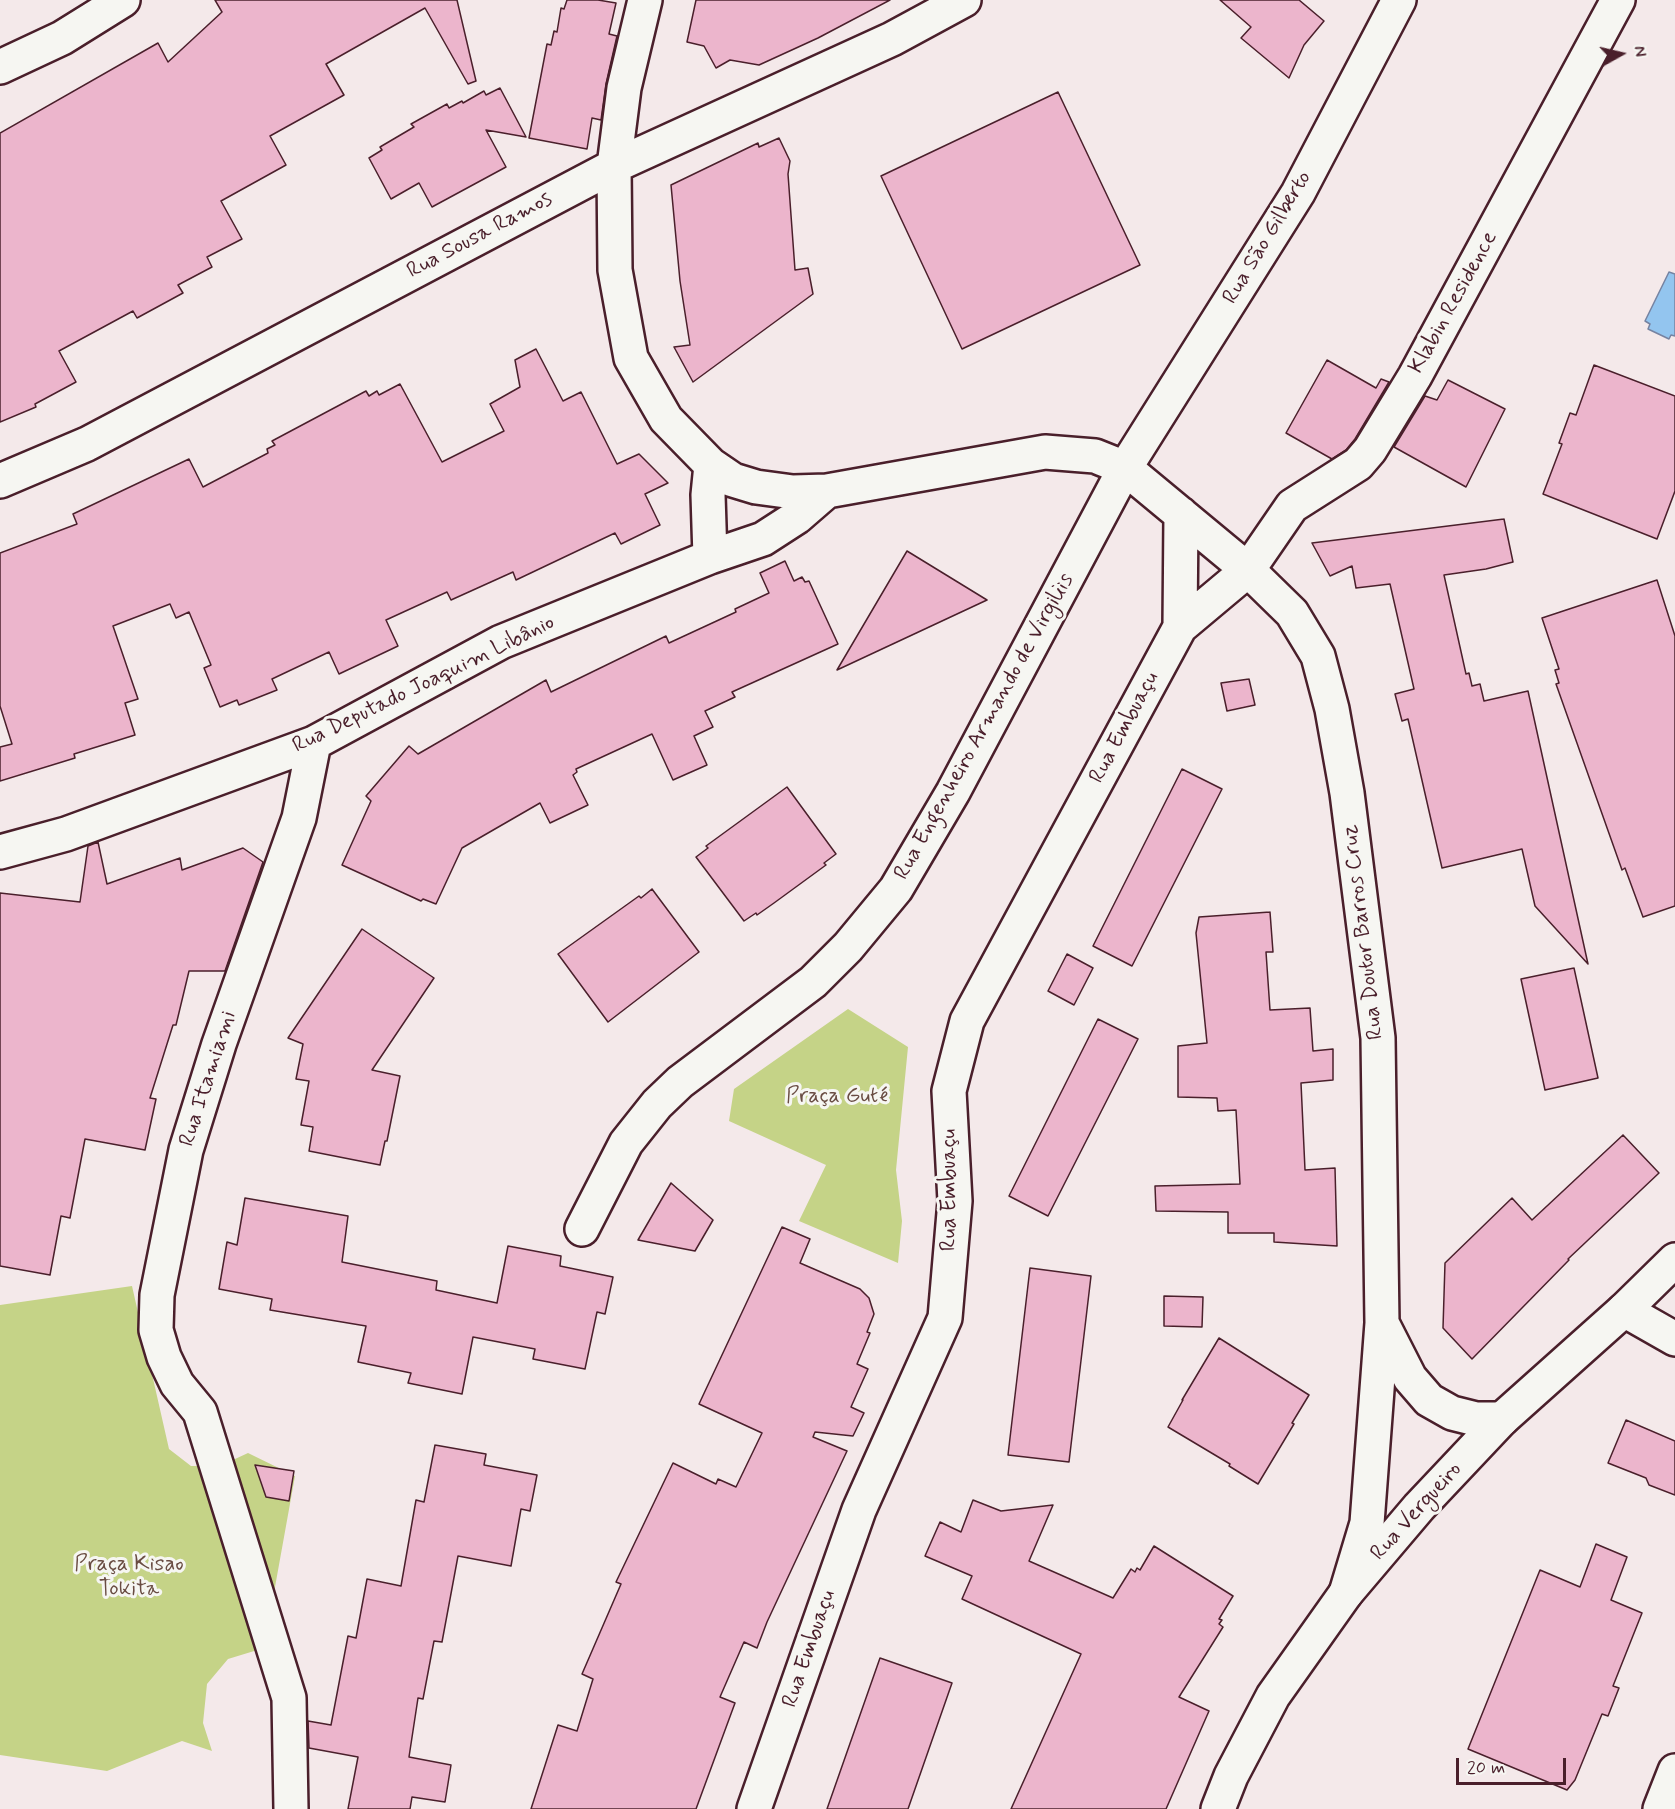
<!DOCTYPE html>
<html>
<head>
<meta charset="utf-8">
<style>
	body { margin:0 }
	#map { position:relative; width:1675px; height:1809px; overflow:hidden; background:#f4e9ea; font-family:Mynerve,sans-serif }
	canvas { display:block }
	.north { position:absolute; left:1591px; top:24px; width:60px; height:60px; -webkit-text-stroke:4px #f6f6f2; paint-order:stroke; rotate:82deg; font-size:16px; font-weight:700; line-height:24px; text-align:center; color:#4a1f2b }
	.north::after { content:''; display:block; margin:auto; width:21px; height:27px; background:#4a1f2b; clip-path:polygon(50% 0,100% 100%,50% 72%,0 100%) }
	.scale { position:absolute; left:1456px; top:1758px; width:110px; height:27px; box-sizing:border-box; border:3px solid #4a1f2b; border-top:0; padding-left:8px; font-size:18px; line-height:21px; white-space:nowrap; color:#4a1f2b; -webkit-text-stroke:4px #f6f6f2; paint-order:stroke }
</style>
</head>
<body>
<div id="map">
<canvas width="1675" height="1809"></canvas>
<div class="north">N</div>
<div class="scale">20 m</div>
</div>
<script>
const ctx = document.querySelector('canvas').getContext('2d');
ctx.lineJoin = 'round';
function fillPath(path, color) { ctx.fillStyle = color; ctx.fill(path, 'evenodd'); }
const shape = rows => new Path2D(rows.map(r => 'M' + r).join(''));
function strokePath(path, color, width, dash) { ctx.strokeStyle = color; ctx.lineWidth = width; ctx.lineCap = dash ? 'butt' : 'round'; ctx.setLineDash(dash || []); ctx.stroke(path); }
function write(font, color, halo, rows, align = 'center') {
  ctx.font = font + ' Mynerve,sans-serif'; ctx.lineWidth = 6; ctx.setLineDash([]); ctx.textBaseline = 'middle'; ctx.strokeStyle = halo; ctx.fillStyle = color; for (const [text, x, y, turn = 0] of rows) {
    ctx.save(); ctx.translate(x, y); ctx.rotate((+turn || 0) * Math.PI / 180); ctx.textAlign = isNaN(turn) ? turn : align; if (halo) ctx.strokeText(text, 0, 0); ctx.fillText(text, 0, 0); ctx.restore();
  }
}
fillPath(shape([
	[848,1009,908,1047,896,1170,902,1221,898,1263,799,1221,826,1165,729,1121,734,1089],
	[132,1286,169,1449,191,1466,220,1466,248,1453,295,1476,264,1648,228,1659,207,1684,203,1723,212,1751,182,1741,107,1771,0,1755,0,1305]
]), '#c5d387');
const water = shape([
	[1669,272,1675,274,1675,336,1671,335,1669,339,1648,329,1650,324,1645,321,1669,272]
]);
fillPath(water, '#93c5ef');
strokePath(water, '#7683a1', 1.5);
const building = shape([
	[215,0,457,0,476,81,468,84,425,8,326,64,344,95,270,136,286,165,221,201,242,239,207,257,212,267,178,285,183,293,137,318,133,311,59,351,76,382,35,404,36,407,0,422,0,133,158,43,168,62,222,12,215,0],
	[567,0,598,0,616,3,609,34,617,36,606,84,601,120,592,118,587,149,529,138,547,44,551,45,554,31,557,32,561,8,564,9,567,0],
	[696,0,890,0,818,38,759,65,730,60,716,68,704,46,687,42,696,0],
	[1220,0,1299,0,1324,21,1304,45,1289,78,1241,38,1251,27,1220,0],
	[500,88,526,137,486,130,506,167,432,207,419,183,391,199,369,158,382,150,380,147,414,127,411,124,447,104,449,108,462,101,463,103,484,91,486,95,500,88],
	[1058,92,1140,265,962,349,881,176,1058,92],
	[779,138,790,161,788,174,795,270,808,268,813,294,693,382,674,347,690,345,680,281,671,185,758,143,759,147,779,138],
	[536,349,563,401,581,392,617,464,639,454,668,483,645,494,660,525,621,544,615,533,516,580,513,572,451,600,447,592,386,620,398,646,339,674,329,652,272,679,277,690,239,705,237,700,220,707,204,668,211,665,189,612,176,618,170,604,113,626,138,699,125,703,135,735,74,754,75,758,0,781,0,747,12,744,0,706,0,553,77,524,73,514,189,459,203,487,268,453,267,449,275,445,272,441,366,391,369,396,377,391,379,395,400,384,442,462,504,431,490,404,520,387,515,360,536,349],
	[1327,360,1376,388,1381,379,1389,382,1355,439,1346,450,1332,459,1286,433,1327,360],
	[1594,365,1675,396,1675,491,1657,539,1543,494,1562,444,1559,443,1570,413,1576,415,1594,365],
	[1448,380,1505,409,1466,487,1394,447,1425,396,1437,400,1448,380],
	[1504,519,1513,562,1486,569,1444,575,1466,674,1469,673,1472,686,1480,684,1484,701,1528,691,1588,964,1535,906,1522,849,1442,868,1408,719,1402,721,1395,694,1414,689,1390,584,1356,588,1352,566,1330,576,1312,543,1504,519],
	[907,551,987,600,837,670,907,551],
	[785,561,794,581,802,577,805,582,809,581,838,644,732,692,735,697,705,711,713,727,694,736,707,765,673,780,652,734,576,769,577,772,573,775,588,805,550,823,540,803,462,848,436,904,423,899,421,901,342,865,371,801,366,796,409,746,418,754,546,680,551,692,666,636,669,643,736,612,735,609,769,593,760,573,785,561],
	[1657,580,1675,636,1675,906,1643,917,1625,868,1622,870,1556,684,1559,683,1555,670,1559,669,1542,618,1657,580],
	[1249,679,1255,705,1227,711,1221,683,1249,679],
	[1182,769,1222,789,1132,966,1093,946,1182,769],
	[787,787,836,854,824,863,826,865,774,903,757,915,756,913,744,921,696,857,708,848,706,846,787,787],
	[98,842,107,884,180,858,182,870,243,848,263,862,225,971,189,971,176,1025,173,1025,150,1098,156,1099,145,1150,85,1139,70,1218,61,1216,50,1275,0,1266,0,893,80,902,88,846,98,842],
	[652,889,699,952,608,1022,558,954,639,896,641,898,652,889],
	[1270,912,1273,952,1266,952,1270,1010,1310,1008,1313,1051,1333,1049,1333,1080,1301,1083,1305,1170,1335,1168,1337,1246,1274,1242,1274,1233,1228,1233,1228,1212,1156,1211,1155,1186,1240,1184,1236,1110,1218,1111,1217,1098,1178,1097,1178,1046,1207,1043,1196,933,1199,917,1270,912],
	[362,929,434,978,372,1070,400,1076,387,1141,385,1141,380,1165,309,1151,313,1127,301,1125,309,1081,296,1079,303,1044,288,1038,362,929],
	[1067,954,1093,968,1074,1005,1048,991,1067,954],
	[1574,968,1598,1078,1545,1090,1521,979,1574,968],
	[1098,1019,1138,1039,1048,1216,1009,1196,1098,1019],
	[1623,1135,1659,1173,1568,1259,1569,1260,1472,1359,1443,1328,1445,1263,1512,1198,1532,1220,1623,1135],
	[671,1183,713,1220,695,1251,638,1240,671,1183],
	[245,1198,348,1216,342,1262,437,1281,436,1290,497,1303,508,1246,561,1256,560,1266,613,1277,605,1314,597,1312,585,1369,533,1359,535,1349,473,1337,462,1394,408,1383,411,1373,358,1362,366,1326,270,1310,272,1299,219,1289,227,1242,237,1245,245,1198],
	[782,1227,810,1239,800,1263,860,1289,869,1298,874,1314,867,1332,870,1333,857,1364,868,1369,851,1407,864,1413,853,1436,815,1432,813,1437,847,1451,767,1622,757,1648,744,1642,720,1697,735,1703,696,1809,531,1809,558,1725,577,1731,593,1679,582,1674,621,1584,616,1582,673,1463,716,1484,718,1479,736,1487,762,1433,699,1404,782,1227],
	[1030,1268,1091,1276,1069,1462,1008,1455,1030,1268],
	[1164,1296,1203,1297,1202,1327,1164,1326,1164,1296],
	[1219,1338,1309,1395,1292,1423,1294,1424,1258,1484,1229,1466,1230,1464,1168,1427,1183,1400,1182,1400,1219,1338],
	[1626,1420,1675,1441,1675,1495,1649,1485,1646,1478,1608,1463,1626,1420],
	[435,1445,486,1454,484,1465,537,1475,530,1511,521,1509,511,1566,458,1556,442,1642,434,1641,423,1699,418,1698,409,1757,451,1765,445,1802,412,1797,410,1809,348,1809,358,1757,309,1748,308,1721,331,1725,348,1636,356,1638,367,1579,401,1586,416,1500,424,1502,435,1445],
	[255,1465,294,1471,289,1501,266,1497,255,1465],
	[973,1500,1001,1511,1053,1505,1029,1561,1113,1598,1131,1569,1135,1572,1137,1568,1140,1570,1154,1546,1233,1596,1219,1619,1222,1620,1219,1624,1223,1627,1179,1697,1209,1711,1166,1809,1011,1809,1081,1654,962,1599,972,1576,925,1556,940,1522,961,1532,973,1500],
	[1596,1544,1627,1557,1611,1600,1642,1613,1613,1686,1619,1688,1608,1716,1602,1714,1575,1780,1567,1790,1468,1749,1540,1570,1580,1587,1596,1544],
	[880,1658,952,1683,908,1809,827,1809,880,1658]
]);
fillPath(building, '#ecb5cc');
strokePath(building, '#4a1f2b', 1.5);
const minor = shape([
	[645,0,624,88,614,166,615,270,631,358,666,419,711,465,733,480,756,487,793,492,827,491,1045,452,1095,456,1125,468,1248,570,1292,613,1318,656,1332,709,1347,793,1378,1038,1382,1323,1367,1523,1346,1593],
	[0,67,62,38,123,0],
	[0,481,87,444,614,166,892,39,964,0],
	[710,557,708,495,711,465],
	[1180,627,1181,514],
	[0,852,66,834,314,743,501,642,710,557,763,539,797,517,827,491],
	[582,1229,626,1143,657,1104,680,1082,813,982,848,947,896,889,953,792,1125,468,1298,193,1399,0],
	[1624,1310,1675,1339],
	[1382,1323,1410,1378,1429,1400,1452,1413,1476,1419,1502,1419],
	[291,1809,289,1698,200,1412,177,1384,164,1357,156,1330,157,1295,186,1150,219,1044,299,818,314,743],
	[754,1809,859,1510,945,1318,955,1201,949,1091,967,1021,1180,627,1248,570,1292,506,1358,464,1370,450,1415,376,1618,0],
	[1660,1809,1675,1771]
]);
const major = shape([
	[1218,1809,1231,1776,1273,1696,1346,1593,1419,1507,1502,1419,1624,1310,1675,1260]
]);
strokePath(minor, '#4a1f2b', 38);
strokePath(major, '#4a1f2b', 38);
strokePath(minor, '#f6f6f2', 33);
strokePath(major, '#f6f6f2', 33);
write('22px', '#4a1f2b', '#f6f6f2', [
	["Rua Sousa Ramos",480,236,-28],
	["Rua São Gilberto",1268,238,-59],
	["Klabin Residence",1454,303,-61],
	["Rua Deputado Joaquim Libânio",424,685,-26],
	["Rua Engenheiro Armando de Virgiliis",985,727,-61],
	["Rua Embuaçu",1125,728,-62],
	["Rua Doutor Barros Cruz",1364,932,-97],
	["Rua Itamiami",209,1079,-72],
	["Rua Embuaçu",950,1190,-90],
	["Rua Vergueiro",1417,1512,-48],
	["Rua Embuaçu",810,1649,-71]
]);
write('22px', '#694c42', '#f6f6f2', [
	["Praça Guté",837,1097],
	["Praça Kisao",129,1565],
	["Tokita",129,1590]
]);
</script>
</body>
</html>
